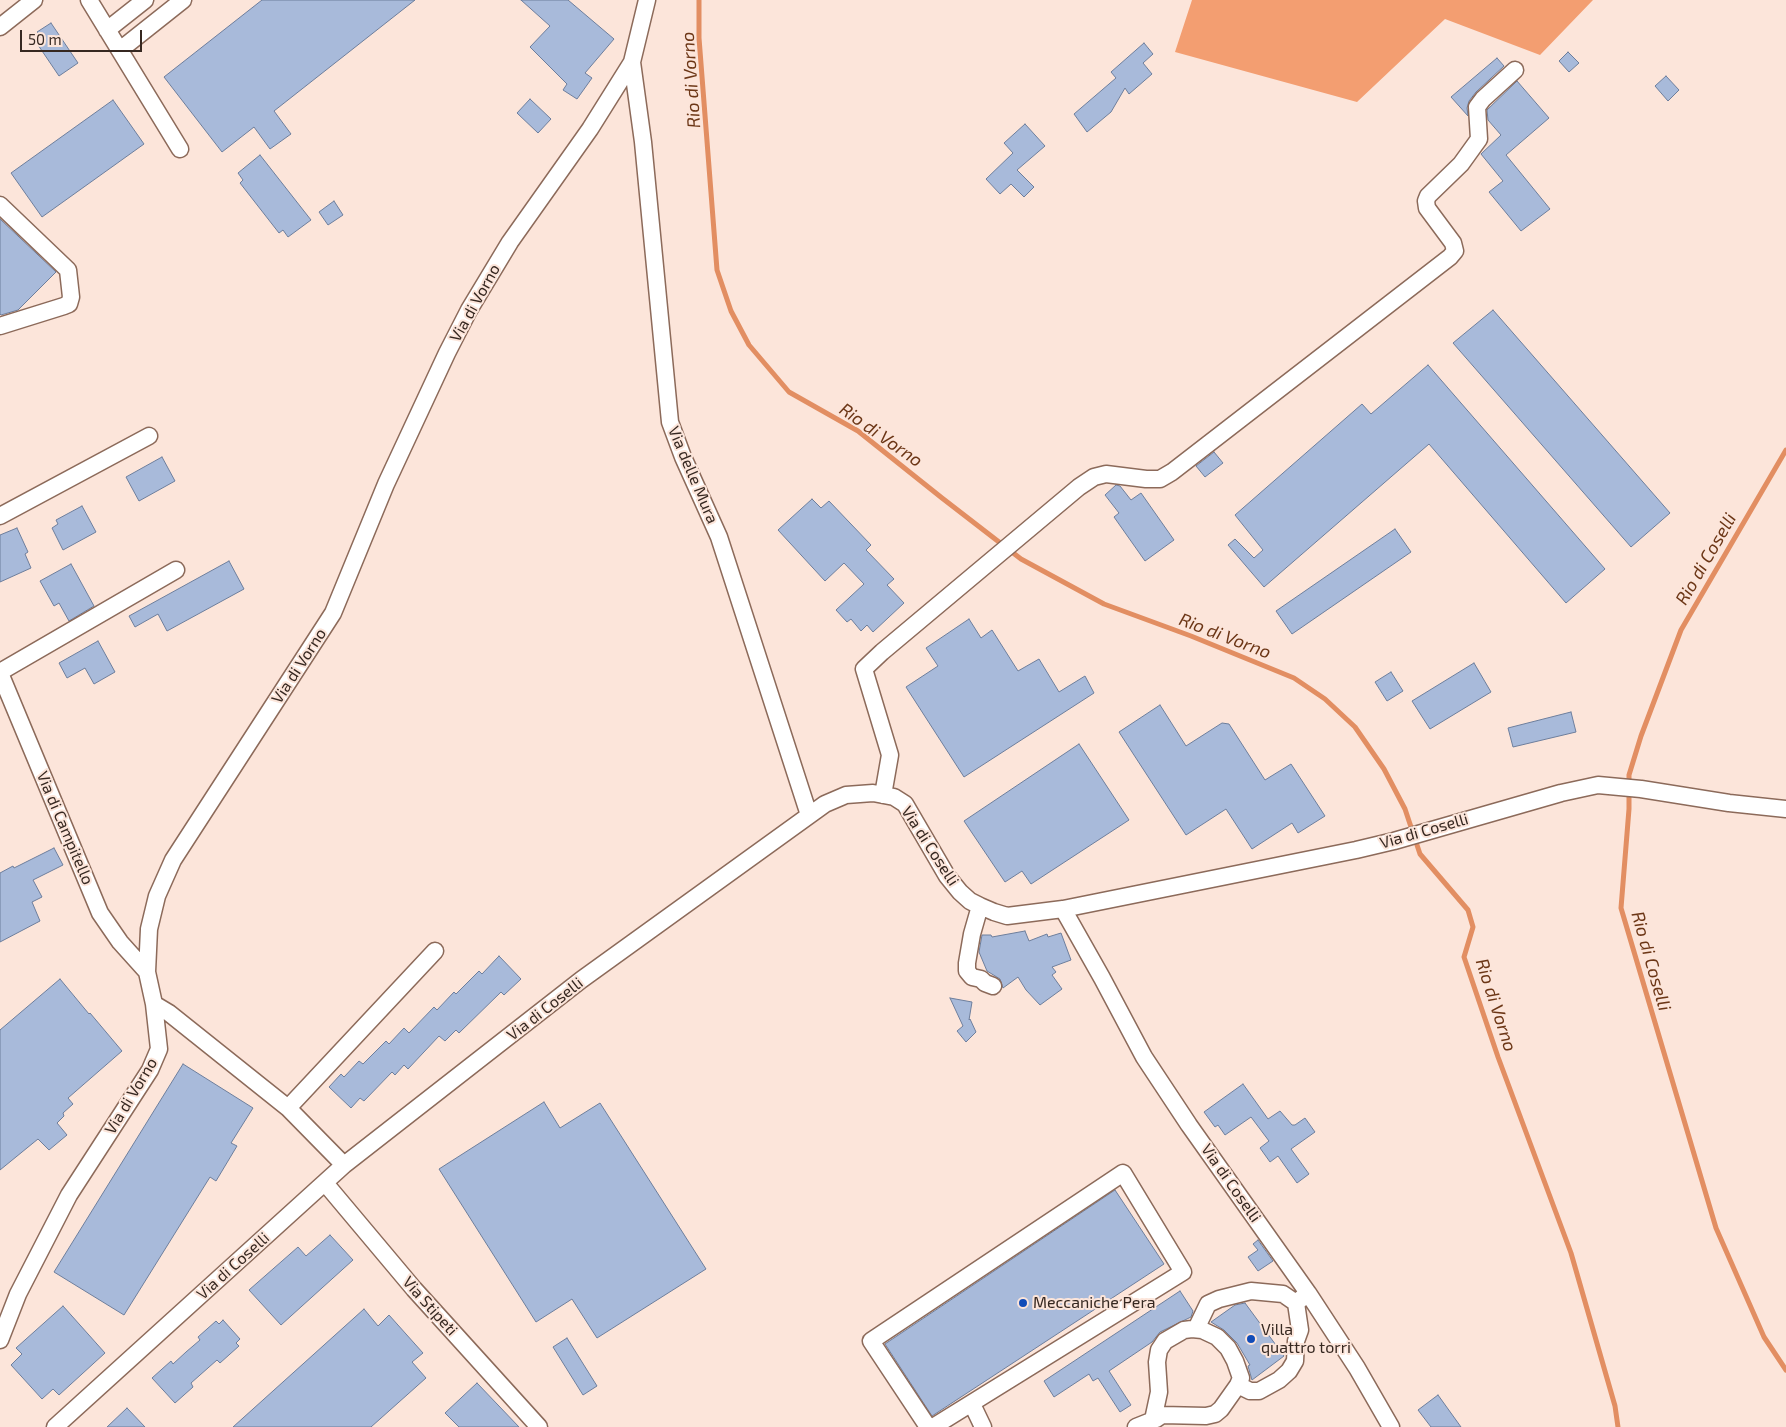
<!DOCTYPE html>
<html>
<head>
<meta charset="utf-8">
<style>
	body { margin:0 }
	#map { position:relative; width:1786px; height:1427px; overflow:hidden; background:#fce5da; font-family:"Exo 2",sans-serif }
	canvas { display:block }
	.scale { position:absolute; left:20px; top:30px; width:122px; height:22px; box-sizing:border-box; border:2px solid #362821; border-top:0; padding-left:6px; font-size:15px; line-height:18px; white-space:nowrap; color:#362821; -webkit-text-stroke:4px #fce5da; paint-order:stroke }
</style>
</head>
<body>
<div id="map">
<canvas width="1786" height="1427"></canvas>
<div class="scale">50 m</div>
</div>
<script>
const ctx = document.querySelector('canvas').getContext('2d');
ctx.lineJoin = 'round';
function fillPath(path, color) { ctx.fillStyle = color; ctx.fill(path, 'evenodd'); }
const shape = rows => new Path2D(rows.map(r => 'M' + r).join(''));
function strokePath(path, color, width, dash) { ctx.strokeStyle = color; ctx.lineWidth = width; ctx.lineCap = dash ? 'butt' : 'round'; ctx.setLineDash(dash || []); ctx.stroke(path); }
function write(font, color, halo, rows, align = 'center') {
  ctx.font = font + ' "Exo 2",sans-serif'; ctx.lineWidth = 4; ctx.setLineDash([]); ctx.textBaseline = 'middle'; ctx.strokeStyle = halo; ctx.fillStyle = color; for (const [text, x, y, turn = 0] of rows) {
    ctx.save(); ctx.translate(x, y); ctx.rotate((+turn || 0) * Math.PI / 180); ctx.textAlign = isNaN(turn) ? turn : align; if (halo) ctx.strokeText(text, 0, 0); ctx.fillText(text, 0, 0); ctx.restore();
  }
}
fillPath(shape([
	[1192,0,1593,0,1540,55,1445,19,1357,102,1175,52]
]), '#f39e71');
strokePath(shape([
	[699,0,699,38,717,270,731,311,749,345,789,392,858,431,942,498,1021,559,1104,604,1191,636,1294,678,1325,699,1355,727,1384,769,1405,809,1420,854,1468,910,1473,927,1464,957,1498,1057,1571,1253,1615,1406,1618,1427],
	[1786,450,1681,630,1641,736,1629,775,1629,809,1621,908,1716,1228,1764,1337,1786,1370]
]), '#e28e62', 5);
const building = shape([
	[262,0,415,0,274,111,291,134,270,149,254,127,222,152,164,77,262,0],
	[521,0,568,0,614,39,585,73,592,78,577,99,563,90,567,84,530,47,550,26,521,0],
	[51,23,78,63,59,76,38,45,44,42,37,32,51,23],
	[1144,43,1153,54,1143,63,1152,74,1129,94,1125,88,1111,112,1087,132,1074,114,1116,78,1111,72,1144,43],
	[1568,52,1579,63,1569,72,1559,61,1568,52],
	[1497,58,1504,66,1476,92,1469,101,1467,108,1468,116,1451,97,1497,58],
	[1666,76,1679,90,1668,101,1655,86,1666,76],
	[1517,81,1549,118,1506,155,1550,209,1521,231,1489,192,1503,181,1481,154,1501,135,1488,120,1487,110,1517,81],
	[530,99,551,119,538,133,517,113,530,99],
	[113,100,144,144,42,217,11,173,113,100],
	[1025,124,1045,146,1017,170,1034,187,1024,197,1011,184,1000,194,986,179,1013,153,1004,143,1025,124],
	[260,155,311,220,288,237,283,230,279,233,240,183,243,180,238,173,260,155],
	[334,201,343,215,328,225,319,212,334,201],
	[0,219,56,272,18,310,1,315,0,314,0,219],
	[1493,310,1670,513,1631,547,1453,343,1493,310],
	[1428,365,1605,569,1566,603,1429,444,1264,587,1228,545,1235,539,1254,558,1263,550,1235,515,1362,404,1371,414,1428,365],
	[1214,452,1223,463,1205,477,1196,466,1214,452],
	[162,457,175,481,139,501,126,477,162,457],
	[1116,485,1120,486,1131,500,1141,493,1174,540,1145,561,1114,517,1119,513,1105,495,1116,485],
	[812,499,821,508,829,501,871,545,866,550,894,579,887,585,904,603,873,632,867,625,861,631,851,619,847,622,836,610,864,584,844,563,825,581,778,530,812,499],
	[82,506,96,532,63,550,52,528,58,524,56,520,82,506],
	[17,528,28,552,25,554,31,568,0,582,0,535,17,528],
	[1395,529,1411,552,1292,634,1276,611,1395,529],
	[229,561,244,589,167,631,158,614,135,627,129,616,229,561],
	[71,564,94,606,69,621,59,603,54,606,40,581,71,564],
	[969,619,981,638,992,630,1018,671,1039,659,1059,692,1085,676,1094,693,964,777,906,687,938,666,926,648,969,619],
	[98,641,115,672,94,684,85,668,67,678,59,663,98,641],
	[1474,663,1491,692,1430,729,1412,701,1474,663],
	[1391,672,1403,691,1387,701,1375,682,1391,672],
	[1160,705,1186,746,1222,723,1229,724,1265,780,1291,764,1325,816,1298,833,1292,823,1252,849,1226,809,1186,835,1119,732,1160,705],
	[1571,712,1576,732,1513,747,1508,728,1571,712],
	[1079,744,1129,820,1031,884,1022,871,1005,882,964,821,1079,744],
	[54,848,63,865,33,880,42,897,32,902,40,921,0,942,0,873,13,866,14,868,54,848],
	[1025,931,1029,941,1047,934,1048,937,1061,933,1071,960,1052,967,1056,972,1052,975,1062,989,1040,1005,1026,990,1018,977,1003,988,1000,979,987,971,979,952,982,935,991,935,992,937,1025,931],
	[499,956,521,979,504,995,501,992,459,1033,456,1030,445,1041,439,1036,408,1069,404,1065,395,1075,392,1072,364,1101,360,1098,351,1108,329,1087,341,1074,344,1077,359,1061,363,1064,386,1041,389,1044,404,1028,409,1033,434,1007,437,1010,454,992,456,994,479,971,482,974,499,956],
	[60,979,89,1014,90,1013,122,1051,68,1098,73,1104,63,1113,64,1116,57,1123,67,1135,49,1150,38,1139,0,1170,0,1030,60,979],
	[950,998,972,1002,969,1020,970,1019,976,1032,966,1042,957,1031,963,1026,950,998],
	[183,1064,253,1108,231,1143,237,1146,216,1181,210,1177,124,1315,54,1272,183,1064],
	[1243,1084,1268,1119,1280,1111,1292,1125,1295,1125,1305,1118,1315,1132,1291,1149,1309,1174,1297,1183,1278,1156,1270,1162,1260,1148,1269,1141,1251,1117,1225,1135,1218,1125,1215,1127,1204,1112,1243,1084],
	[544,1102,560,1128,600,1103,706,1269,597,1338,572,1299,536,1322,439,1169,544,1102],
	[1115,1190,1164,1264,932,1416,885,1344,1115,1190],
	[330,1235,353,1260,281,1325,249,1290,298,1247,306,1256,330,1235],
	[1258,1240,1273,1261,1258,1271,1248,1257,1258,1250,1253,1244,1258,1240],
	[1180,1291,1193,1311,1191,1317,1160,1332,1152,1342,1109,1371,1131,1405,1120,1412,1098,1378,1093,1381,1089,1374,1054,1397,1044,1381,1180,1291],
	[1245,1303,1284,1356,1252,1380,1248,1366,1250,1365,1237,1343,1224,1330,1211,1322,1235,1305,1245,1303],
	[63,1306,105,1353,59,1395,53,1389,42,1399,11,1365,22,1354,16,1348,63,1306],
	[364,1309,378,1326,389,1315,423,1353,412,1362,426,1378,371,1427,233,1427,364,1309],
	[223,1320,240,1339,236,1343,239,1346,220,1363,217,1360,191,1383,193,1387,175,1403,152,1378,171,1361,173,1364,186,1352,200,1340,198,1337,216,1321,219,1324,223,1320],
	[567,1338,597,1386,583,1395,553,1347,567,1338],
	[477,1383,519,1427,459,1427,445,1413,477,1383],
	[1438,1395,1461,1427,1431,1427,1418,1410,1438,1395],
	[127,1408,145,1427,107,1427,127,1408]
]);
fillPath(building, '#a8bada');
strokePath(building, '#6d7e9c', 1);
const minor = shape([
	[89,0,180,149],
	[0,27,34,0],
	[107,30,145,0],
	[120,50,183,0],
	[632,62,643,142,670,422,683,457,719,537,809,815],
	[0,205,68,270,71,297,69,304,64,306,0,326],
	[0,516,149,436],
	[0,672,176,570],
	[0,673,100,913,120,942,147,972],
	[883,795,890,755,864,669,882,652,1079,487,1094,477,1106,474,1146,479,1160,479,1172,472,1450,257,1455,251,1453,243,1427,208,1426,201,1428,196,1461,164,1479,139,1477,107,1483,99,1515,70],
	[980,906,972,934,967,963,967,971,972,977,981,979,985,983,993,986],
	[1063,909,1102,978,1144,1057,1189,1125,1308,1293,1357,1368,1391,1427],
	[154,1004,169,1013,288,1108,344,1165],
	[288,1108,435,951],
	[325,1183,414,1289,539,1427],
	[1196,1329,1208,1304,1219,1299,1251,1291,1283,1294,1296,1303,1308,1293],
	[0,1340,18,1294,69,1195,150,1070,159,1049,154,1004,147,972,149,929,157,896,173,860,333,613,386,484,447,353,469,310,510,242,590,129,632,62,647,0],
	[1238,1385,1250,1391,1259,1391,1279,1380,1289,1371,1295,1361,1296,1341,1300,1330,1296,1303],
	[972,1404,983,1427],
	[55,1427,344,1165,581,980,825,804,846,795,873,793,894,797,905,804,947,876,960,892,970,901,980,906,994,912,1007,916,1063,909,1356,850,1394,841,1561,793,1598,785,1641,789,1729,803,1786,809],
	[928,1427,871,1341,1123,1173,1183,1272,933,1427],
	[1136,1427,1156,1419,1162,1415,1206,1416,1215,1414,1221,1409,1238,1385,1241,1378,1235,1361,1228,1348,1217,1337,1202,1330,1192,1329,1184,1330,1165,1341,1159,1350,1157,1362,1159,1392,1153,1420]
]);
strokePath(minor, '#8c6a5a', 19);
strokePath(minor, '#fff', 16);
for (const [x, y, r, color] of [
	[1023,1303,5,"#114cb8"],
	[1251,1339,5,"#114cb8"]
]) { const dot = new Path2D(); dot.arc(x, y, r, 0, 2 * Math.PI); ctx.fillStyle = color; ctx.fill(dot); strokePath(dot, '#fce5da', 2); }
write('16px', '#362821', '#fce5da', [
	["Via di Vorno",475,303,-61],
	["Via delle Mura",693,475,67],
	["Via di Vorno",299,666,-57],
	["Via di Campitello",65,828,67],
	["Via di Coselli",1424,831,-16],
	["Via di Coselli",930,846,57],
	["Via di Coselli",545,1009,-38],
	["Via di Vorno",131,1096,-59],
	["Via di Coselli",1231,1183,55],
	["Via di Coselli",233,1266,-42],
	["Via Stipeti",430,1306,48]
]);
write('16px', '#362821', '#fce5da', [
	["Meccaniche Pera",1033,1303],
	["Villa",1261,1330],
	["quattro torri",1261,1348]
], 'left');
write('italic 18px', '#6c3616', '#fce5da', [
	["Rio di Vorno",691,80,-94],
	["Rio di Vorno",881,435,35],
	["Rio di Coselli",1706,559,-60],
	["Rio di Vorno",1225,636,21],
	["Rio di Coselli",1651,961,74],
	["Rio di Vorno",1496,1005,72]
]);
</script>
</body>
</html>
